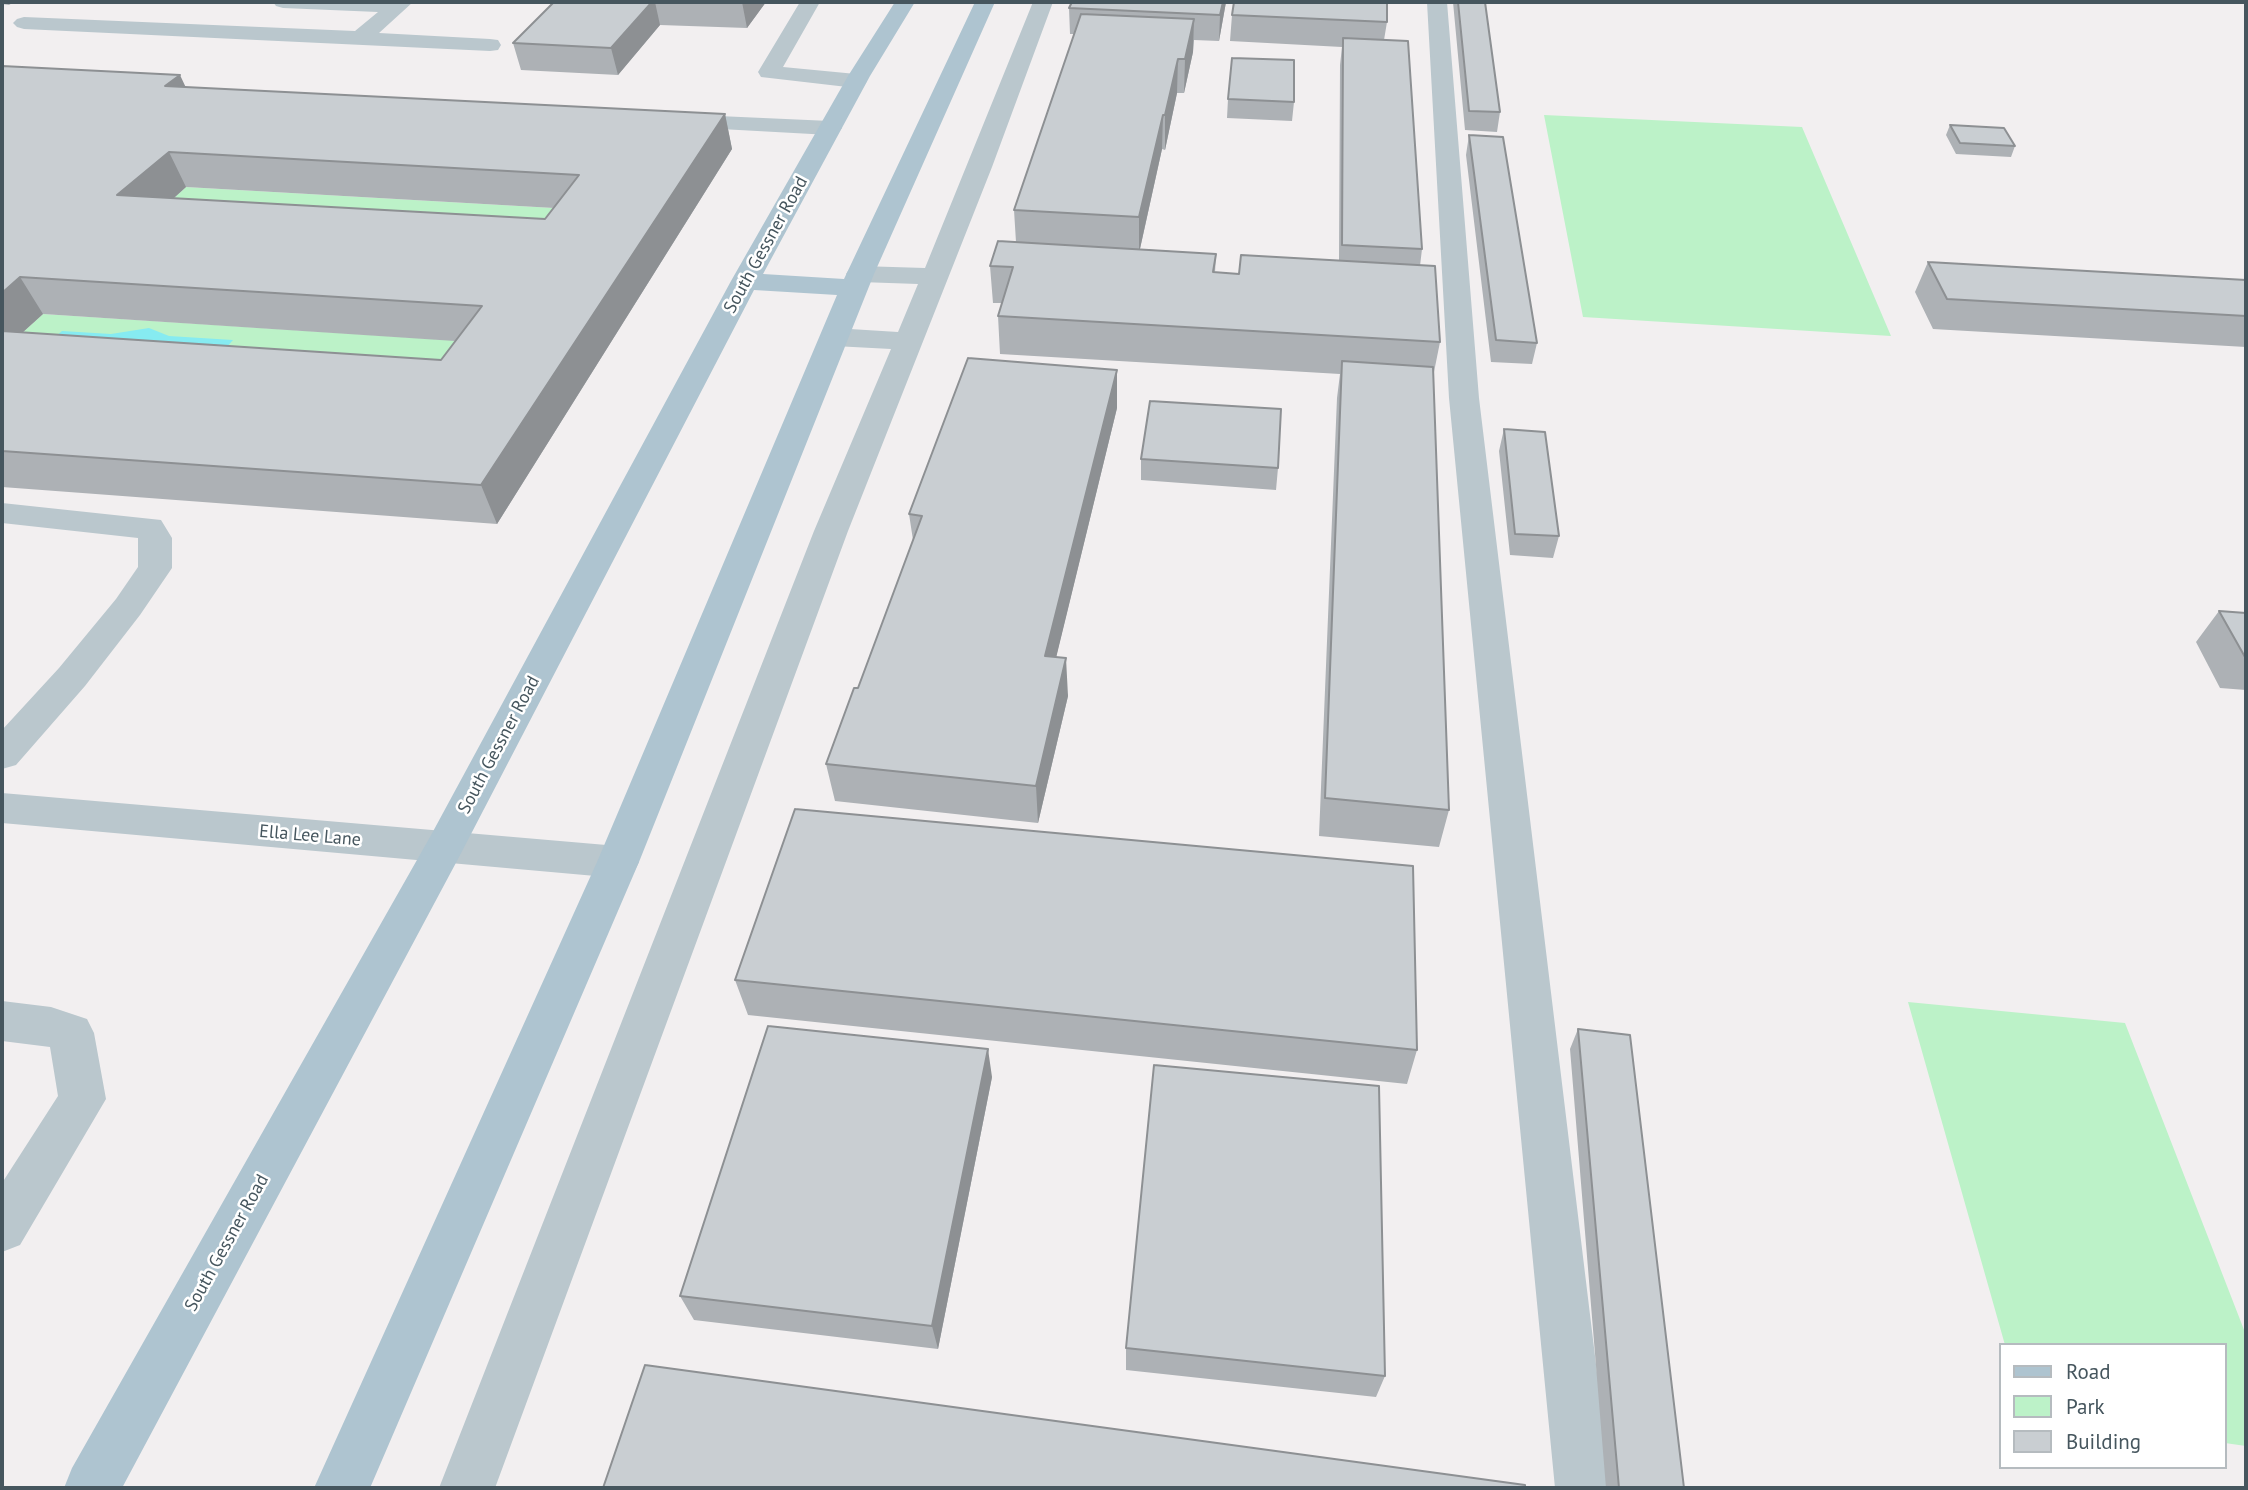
<!DOCTYPE html>
<html>
<head>
<meta charset="utf-8">
<style>
	body { margin:0 }
	#map { position:relative; width:2248px; height:1490px; overflow:hidden; background:#f2eff0; font-family:"PT Sans",sans-serif }
	canvas { display:block }
	.frame { position:absolute; inset:0; border:4px solid #46565e; pointer-events:none }
	.legend { position:absolute; left:1999px; top:1343px; width:228px; height:126px; box-sizing:border-box; background:#fff; border:2px solid #b5bbbf; margin:0; padding:9px 12px; list-style:none; font-size:21px; color:#46565e }
	.legend li { display:flex; align-items:center; gap:14px; height:35px }
	.legend b { width:35px; border:2px solid #b5bbbf }
</style>
</head>
<body>
<div id="map">
<canvas width="2248" height="1490"></canvas>
<div class="frame"></div>
<ul class="legend">
<li><b style="height:9px;background:#aec4d0"></b>Road</li>
<li><b style="height:19px;background:#bcf2c8"></b>Park</li>
<li><b style="height:19px;background:#c9ced2"></b>Building</li>
</ul>
</div>
<script>
const ctx = document.querySelector('canvas').getContext('2d');
ctx.lineJoin = 'round';
function fillPath(path, color) { ctx.fillStyle = color; ctx.fill(path, 'evenodd'); }
const shape = rows => new Path2D(rows.map(r => 'M' + r).join(''));
function strokePath(path, color, width, dash) { ctx.strokeStyle = color; ctx.lineWidth = width; ctx.lineCap = dash ? 'butt' : 'round'; ctx.setLineDash(dash || []); ctx.stroke(path); }
function write(font, color, halo, rows, align = 'center') {
  ctx.font = font + ' "PT Sans",sans-serif'; ctx.lineWidth = 5; ctx.setLineDash([]); ctx.textBaseline = 'middle'; ctx.strokeStyle = halo; ctx.fillStyle = color; for (const [text, x, y, turn = 0] of rows) {
    ctx.save(); ctx.translate(x, y); ctx.rotate((+turn || 0) * Math.PI / 180); ctx.textAlign = isNaN(turn) ? turn : align; if (halo) ctx.strokeText(text, 0, 0); ctx.fillText(text, 0, 0); ctx.restore();
  }
}
fillPath(shape([
	[1544,115,1802,127,1891,336,1583,317],
	[186,187,589,210,557,255,137,231],
	[43,314,496,343,456,397,2,351],
	[1908,1002,2125,1023,2246,1335,2246,1446,2225,1443,2225,1345,2005,1345]
]), '#bcf2c8');
fillPath(shape([
	[149,328,169,336,233,340,212,364,38,352,62,331,111,334]
]), '#86ebf1');
fillPath(shape([
	[273,2,413,2,379,33,490,39,498,40,501,45,498,50,490,51,24,29,17,27,13,23,17,19,24,17,355,31,378,12,283,8,276,6,273,2],
	[800,2,820,2,783,67,856,74,864,76,867,81,864,86,856,88,761,77,758,72,800,2],
	[1033,2,1053,2,992,167,848,531,495,1488,439,1488,814,531,891,349,834,346,824,343,820,337,824,331,834,328,898,332,918,284,860,282,850,280,846,274,850,268,860,266,925,268,1033,2],
	[1427,2,1447,2,1479,398,1611,1488,1555,1488,1449,398,1427,2],
	[674,114,830,121,838,123,842,128,838,133,830,135,666,126,662,121,666,116,674,114],
	[2,503,161,520,172,538,172,568,140,615,85,686,16,765,2,769,2,730,59,668,116,599,138,567,138,538,2,523,2,503],
	[2,793,618,846,633,850,639,862,633,874,618,878,2,823,2,793],
	[2,1001,51,1007,87,1019,94,1033,106,1099,20,1245,2,1252,2,1183,58,1096,50,1047,2,1041,2,1001]
]), '#bac7cd');
fillPath(shape([
	[895,2,915,2,870,76,763,274,844,279,975,2,995,2,874,274,639,862,370,1488,314,1488,597,862,837,295,754,290,458,859,122,1488,64,1488,72,1468,430,837,731,281,848,76,895,2]
]), '#aec4d0');
fillPath(shape([
	[2,2,14,2,9,5,2,4],
	[554,2,766,2,747,28,660,25,618,75,521,70,513,43],
	[1226,2,1219,41,1194,40,1193,52,1184,93,1177,93,1165,150,1162,149,1140,249,1216,254,1215,273,1239,274,1339,261,1340,65,1342,47,1230,41,1232,15,1387,22,1384,40,1422,249,1420,266,1440,342,1433,377,1449,810,1439,847,1319,836,1337,398,1340,374,1000,354,998,316,1002,303,993,303,990,266,1016,242,1014,210,1074,34,1070,34,1069,8],
	[1453,2,1485,2,1500,112,1497,132,1465,130],
	[2,66,185,87,725,114,732,149,497,524,2,487],
	[186,187,554,208,545,219,174,198],
	[43,314,455,341,441,360,22,333],
	[1228,99,1294,102,1292,121,1227,118],
	[1950,125,2015,146,2011,157,1956,154,1946,135],
	[1469,135,1537,343,1532,364,1491,362,1466,155],
	[1928,262,2246,280,2246,347,1933,329,1915,292],
	[1117,408,1056,657,1068,696,1038,823,835,801,826,764,858,688,913,540,909,514],
	[1504,429,1559,536,1553,558,1510,555,1499,451],
	[1141,459,1278,468,1276,490,1141,480],
	[2219,611,2246,613,2246,690,2220,688,2196,642],
	[735,980,1417,1050,1407,1084,748,1015],
	[1578,1029,1684,1488,1606,1488,1570,1049],
	[992,1077,938,1349,694,1320,680,1296],
	[1126,1348,1385,1376,1376,1397,1126,1370]
]), '#adb1b5');
fillPath(shape([
	[652,2,655,2,660,25,618,75,611,48],
	[742,2,766,2,747,28],
	[1223,2,1226,2,1219,41,1220,15],
	[1194,19,1193,52,1184,93,1185,59],
	[1178,59,1177,93,1165,150,1165,115],
	[180,75,196,109,165,86],
	[725,114,732,149,497,524,481,485],
	[1163,115,1162,149,1139,253,1139,217],
	[169,152,186,187,137,231,117,195],
	[20,277,43,314,2,351,2,293],
	[1117,370,1117,408,1047,695,1045,656],
	[1066,658,1068,696,1038,823,1036,786],
	[988,1049,992,1077,938,1349,932,1326]
]), '#8d9093');
const building = shape([
	[554,2,652,2,611,48,513,43,554,2],
	[1072,2,1223,2,1220,15,1069,8,1072,2],
	[1234,2,1387,2,1387,22,1232,15,1234,2],
	[1458,2,1485,2,1500,112,1469,111,1458,2],
	[1081,14,1194,19,1185,59,1178,59,1165,115,1163,115,1139,217,1014,210,1081,14],
	[1343,38,1408,41,1422,249,1342,245,1343,38],
	[1232,58,1294,60,1294,102,1228,99,1232,58],
	[2,66,180,75,165,86,725,114,481,485,2,451,2,331,441,360,482,306,20,277,2,293,2,66],
	[169,152,579,175,545,219,117,195,169,152],
	[1950,125,2004,128,2015,146,1960,143,1950,125],
	[1469,135,1503,137,1537,343,1496,340,1469,135],
	[998,241,1216,254,1213,272,1239,274,1241,255,1435,266,1440,342,998,316,1013,267,990,266,998,241],
	[1928,262,2246,280,2246,316,1947,299,1928,262],
	[968,358,1117,370,1045,656,1066,658,1036,786,826,764,854,688,858,688,922,516,909,514,968,358],
	[1342,361,1433,367,1449,810,1325,798,1342,361],
	[1150,401,1281,409,1278,468,1141,459,1150,401],
	[1504,429,1545,432,1559,536,1515,534,1504,429],
	[2219,611,2246,613,2246,657,2245,657,2219,611],
	[795,809,1413,866,1417,1050,735,980,795,809],
	[768,1026,988,1049,932,1326,680,1296,768,1026],
	[1578,1029,1630,1035,1684,1488,1619,1488,1578,1029],
	[1154,1065,1379,1086,1385,1376,1126,1348,1154,1065],
	[645,1365,1525,1485,1525,1488,603,1488,645,1365]
]);
fillPath(building, '#c9ced2');
strokePath(building, '#8d9093', 2);
write('18px', '#46565e', '#fff', [
	["South Gessner Road",766,245,-61],
	["South Gessner Road",499,745,-62],
	["Ella Lee Lane",310,836,5],
	["South Gessner Road",227,1243,-61]
]);
</script>
</body>
</html>
